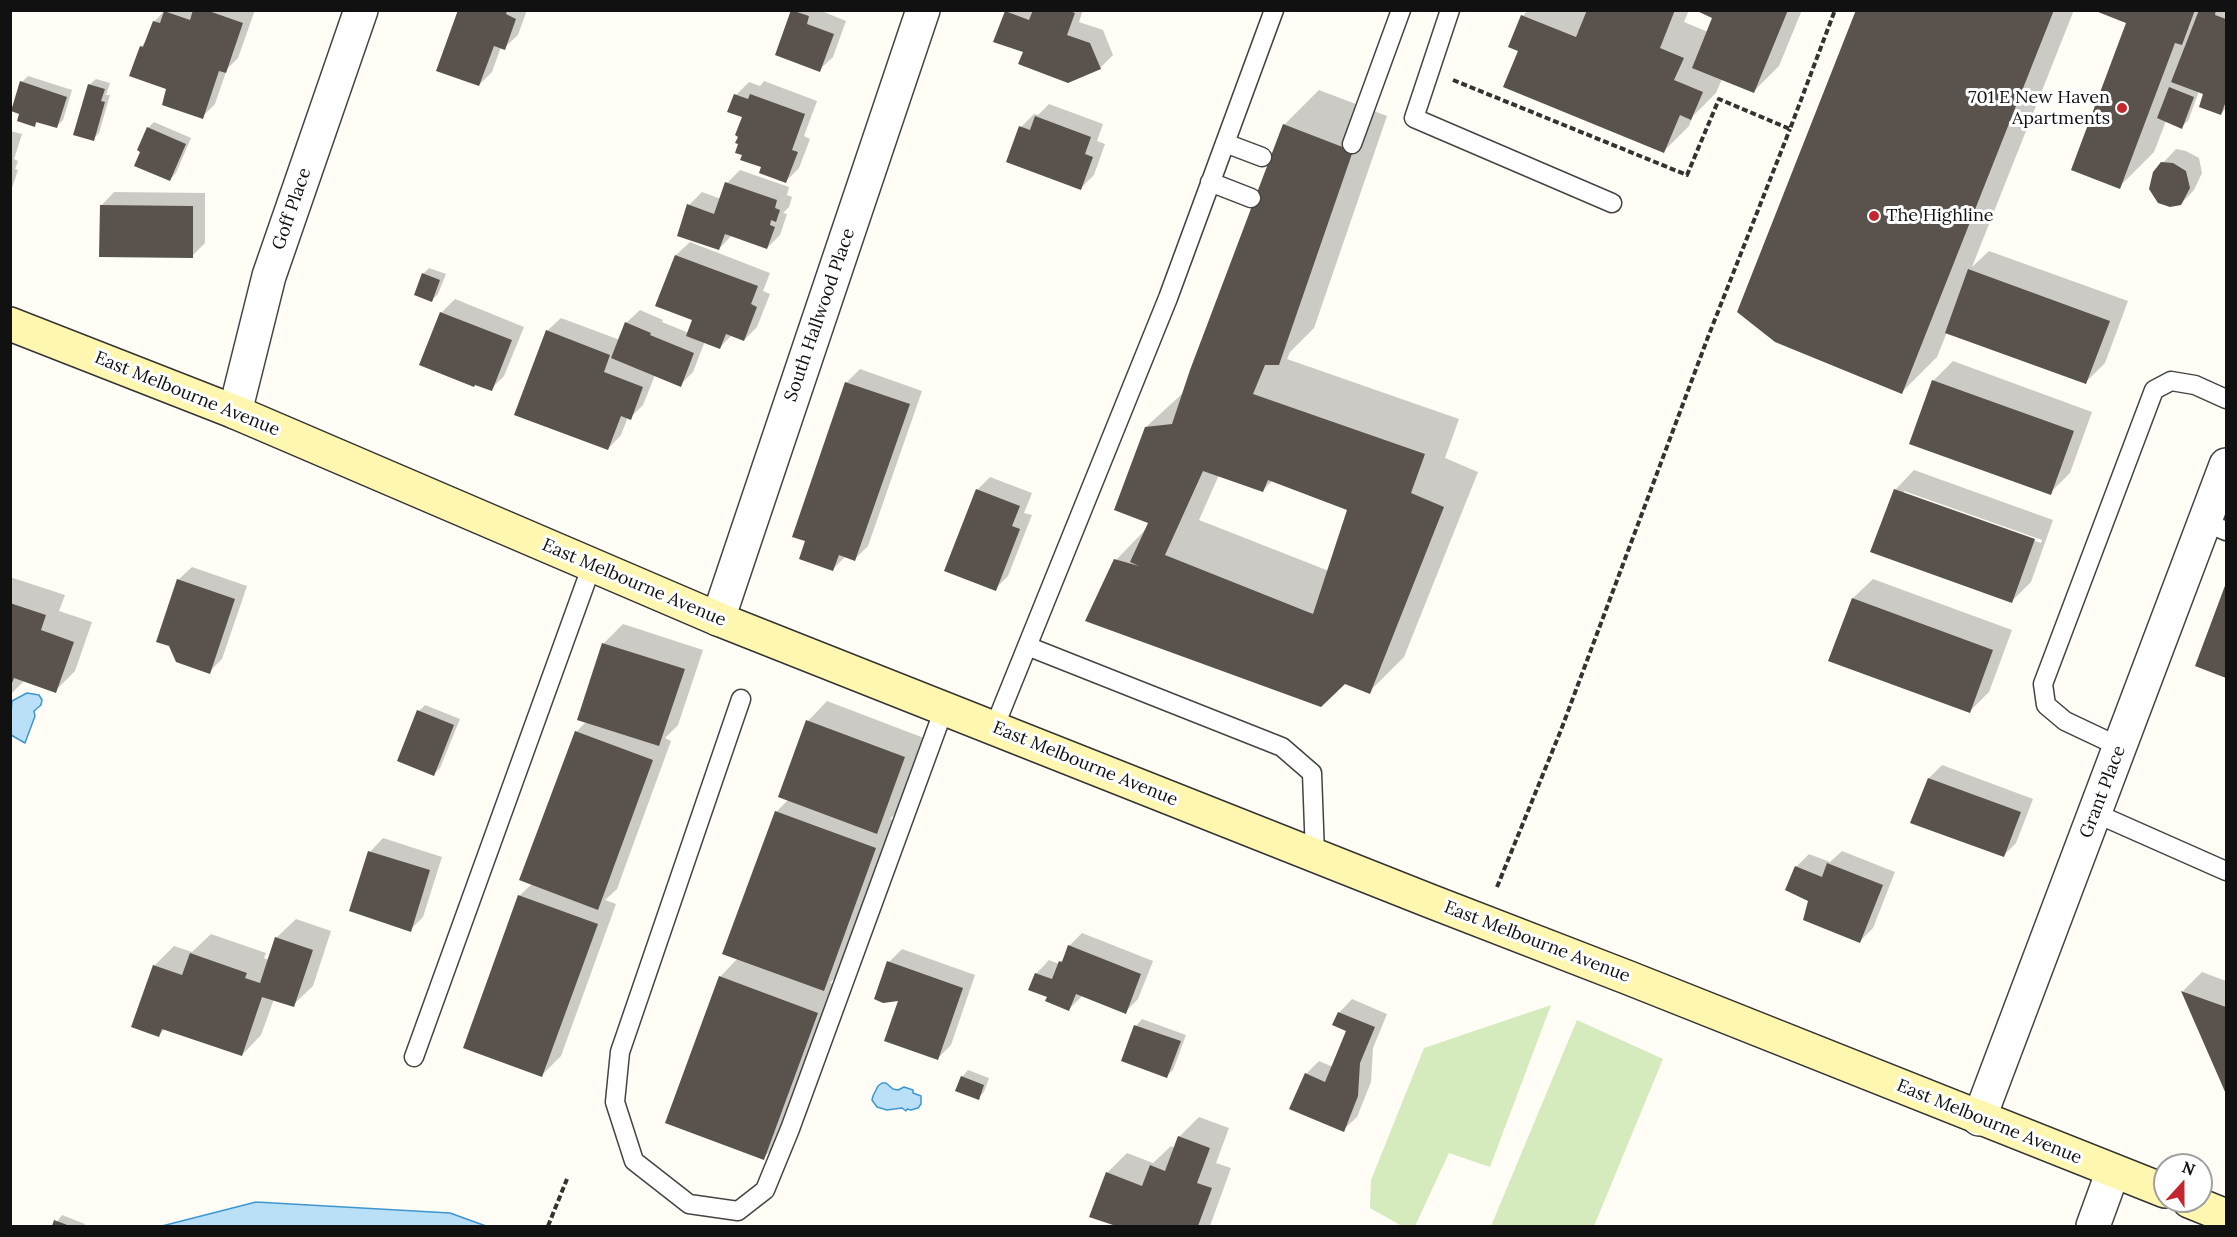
<!DOCTYPE html>
<html>
<head>
<meta charset="utf-8">
<style>
	body { margin:0 }
	#map { position:relative; width:2237px; height:1237px; overflow:hidden; background:#fffdf5; font-family:Lora,serif }
	canvas { display:block }
	.frame { position:absolute; inset:0; border:12px solid #111; pointer-events:none }
	.north { position:absolute; left:2153px; top:1153px; width:60px; height:60px; box-sizing:border-box; background:#fff; border:2px solid #a0a0a0; border-radius:50%; rotate:21deg; font-size:16px; font-weight:700; line-height:24px; text-align:center; color:#111 }
	.north::after { content:''; display:block; margin:auto; width:21px; height:27px; background:#c4262e; clip-path:polygon(50% 0,100% 100%,50% 72%,0 100%) }
</style>
</head>
<body>
<div id="map">
<canvas width="2237" height="1237"></canvas>
<div class="frame"></div>
<div class="north">N</div>
</div>
<script>
const ctx = document.querySelector('canvas').getContext('2d');
ctx.lineJoin = 'round';
function fillPath(path, color) { ctx.fillStyle = color; ctx.fill(path, 'evenodd'); }
const shape = rows => new Path2D(rows.map(r => 'M' + r).join(''));
function strokePath(path, color, width, dash) { ctx.strokeStyle = color; ctx.lineWidth = width; ctx.lineCap = dash ? 'butt' : 'round'; ctx.setLineDash(dash || []); ctx.stroke(path); }
function write(font, color, halo, rows, align = 'center') {
  ctx.font = font + ' Lora,serif'; ctx.lineWidth = 6; ctx.setLineDash([]); ctx.textBaseline = 'middle'; ctx.strokeStyle = halo; ctx.fillStyle = color; for (const [text, x, y, turn = 0] of rows) {
    ctx.save(); ctx.translate(x, y); ctx.rotate((+turn || 0) * Math.PI / 180); ctx.textAlign = isNaN(turn) ? turn : align; if (halo) ctx.strokeText(text, 0, 0); ctx.fillText(text, 0, 0); ctx.restore();
  }
}
fillPath(shape([
	[1551,1005,1490,1167,1449,1153,1415,1226,1402,1226,1370,1208,1371,1180,1424,1048],
	[1577,1020,1663,1059,1594,1226,1491,1226]
]), '#d5ebbd');
const water = shape([
	[27,693,39,695,42,700,41,705,34,711,35,716,25,743,11,735,11,712,12,701,27,693],
	[882,1083,886,1083,893,1089,898,1090,904,1087,913,1090,913,1093,921,1096,921,1104,918,1108,911,1110,907,1109,906,1111,902,1108,887,1110,877,1107,872,1100,873,1096,878,1086,882,1083],
	[256,1202,450,1213,486,1226,162,1226,256,1202]
]);
fillPath(water, '#b9e0f7');
strokePath(water, '#3f96cf', 1.5);
fillPath(shape([
	[165,10,255,10,238,58,227,69,215,104,202,117,168,89,141,47,147,40,154,22],
	[460,10,527,10,518,35,504,48,501,47,492,72,479,85],
	[793,10,819,10,846,21,833,57,819,70,777,54],
	[1007,10,1083,10,1079,22,1103,30,1113,55,1100,68,1025,52,995,41],
	[1528,10,1689,10,1684,22,1708,32,1714,17,1699,10,1802,10,1779,66,1754,91,1722,79,1716,93,1693,116,1689,126,1664,151,1520,50,1523,16],
	[1858,10,2074,10,1972,267,1989,251,2128,301,2105,363,2086,382,1947,332,1937,357,1902,392],
	[2097,10,2226,10,2226,108,2221,114,2205,93,2199,91,2188,121,2181,127,2166,121,2154,152,2119,187,2128,23],
	[28,76,72,90,63,120,56,127,39,121,34,125,22,82],
	[96,79,110,83,106,95,110,95,99,133,93,139,89,85],
	[764,81,817,101,804,136,810,139,799,168,786,181,763,166,736,95,749,82,760,86],
	[1319,90,1387,116,1314,328,1290,352,1287,359,1459,419,1445,458,1478,472,1404,657,1369,692,1116,560,1147,528,1150,522,1146,427,1184,392,1284,125],
	[1219,475,1263,490,1273,480,1349,509,1329,571,1199,520],
	[1049,104,1103,124,1097,141,1105,144,1094,175,1081,188,1021,127,1034,114,1038,115],
	[154,122,191,138,176,173,170,180,148,128],
	[10,131,22,134,14,159,18,161,15,169,18,170,10,194],
	[2176,149,2186,151,2199,158,2202,173,2194,190,2181,204,2163,163],
	[740,170,789,187,787,195,792,197,789,207,783,213,787,214,780,235,767,248,732,235,719,249,689,205,702,192,721,199,727,183],
	[114,192,205,193,205,243,192,256,101,206],
	[690,242,770,273,763,291,770,294,757,327,744,340,732,335,720,347,705,341,693,372,680,385,655,375,643,405,630,418,628,417,621,435,608,449,547,331,561,318,620,340,626,323,640,310,663,320,662,322,689,333,694,319,657,305,676,255],
	[429,268,446,274,438,294,432,300,423,274],
	[455,299,524,327,504,376,491,389,421,364,441,313],
	[1953,361,2092,412,2070,473,2050,493,1933,381],
	[860,369,922,391,868,546,855,559,846,556,833,569,807,540,794,536,847,382],
	[1914,470,2053,520,2031,582,2011,602,1895,490],
	[1904,491,2042,540,2041,543,1904,494],
	[990,477,1032,493,1024,513,1032,515,1008,576,995,589,977,490],
	[192,567,247,586,222,659,209,672,178,580],
	[10,577,65,595,59,611,92,622,75,671,55,691,25,680,10,695],
	[1873,579,2012,630,1989,692,1970,711,1853,598],
	[2226,586,2226,677,2197,666],
	[623,624,703,650,678,725,665,738,671,741,617,889,605,900,616,904,561,1056,542,1075,519,896,532,884,576,732,587,721,603,644],
	[827,701,924,738,896,813,890,819,901,822,849,964,830,983,843,987,789,1133,763,1158,720,977,738,958,776,812,788,800,808,721],
	[425,705,460,719,440,768,434,774,419,711],
	[1942,765,2033,799,2016,843,2003,856,1929,778],
	[383,838,442,857,423,917,410,930,370,852],
	[1842,851,1895,872,1873,928,1860,941,1810,900,1796,867,1809,854,1830,862],
	[296,919,331,931,313,986,293,1005,274,999,261,1035,242,1055,165,1029,159,1035,154,966,174,946,192,952,211,934,266,953,264,958,269,960,276,938],
	[1082,933,1153,961,1138,999,1125,1012,1083,995,1069,1009,1049,996,1036,974,1049,960,1059,964,1065,956,1069,946],
	[902,949,975,975,951,1045,938,1058,900,999,889,962],
	[2202,972,2226,981,2226,1091,2183,991],
	[1352,999,1387,1014,1373,1048,1371,1082,1357,1117,1343,1130,1306,1074,1319,1061,1333,1067,1348,1030,1339,1013],
	[1142,1019,1186,1035,1173,1070,1167,1076,1136,1026],
	[968,1070,989,1078,984,1092,978,1098,962,1077],
	[1199,1117,1229,1128,1216,1163,1231,1168,1210,1226,1120,1226,1091,1216,1107,1173,1127,1153,1153,1163,1171,1146,1175,1148,1179,1137],
	[62,1215,85,1224,84,1226,54,1226]
]), '#0003');
fillPath(shape([
	[193,10,206,10,243,23,226,73,219,71,203,119,162,105,166,89,129,76,140,46,143,47,153,21,160,23,164,11,190,20],
	[458,10,507,10,506,14,516,19,505,50,494,46,479,86,436,71],
	[791,10,809,16,807,24,834,34,820,72,775,55],
	[1033,10,1067,10,1075,13,1067,35,1090,43,1101,69,1068,83,1018,64,1023,52,993,42,1005,11,1029,20],
	[1587,10,1675,10,1660,48,1684,58,1674,80,1703,92,1691,120,1680,115,1664,153,1503,87,1518,51,1508,47,1521,15,1576,37],
	[1695,10,1788,10,1754,93,1692,68,1712,18],
	[1856,10,2054,10,1902,394,1775,342,1737,312],
	[2093,10,2195,10,2182,45,2175,43,2120,189,2071,170,2126,23],
	[2199,10,2216,10,2215,15,2226,19,2226,101,2221,115,2199,107,2203,94,2171,82],
	[20,81,67,97,57,128,36,122,35,127,17,121,19,114,11,111],
	[88,84,105,89,101,101,105,102,94,141,73,135],
	[2169,87,2194,97,2182,129,2157,118],
	[734,94,748,99,750,94,805,114,792,150,798,152,786,183,759,173,761,167,740,160,742,155,735,153,738,144,735,143,738,137,735,135,742,117,727,112],
	[1035,116,1091,137,1085,154,1093,157,1081,190,1006,162,1019,126,1030,130],
	[1283,124,1353,151,1279,365,1265,365,1253,394,1425,454,1411,493,1444,507,1370,694,1345,684,1321,707,1085,621,1114,559,1139,566,1130,562,1148,523,1114,510,1145,427,1172,424,1190,370],
	[1203,471,1263,492,1268,480,1347,510,1313,614,1165,555],
	[147,127,186,144,170,181,134,166,140,152,137,150],
	[2161,162,2173,163,2186,171,2190,188,2181,205,2170,207,2158,203,2149,189,2153,172],
	[725,182,777,200,775,208,780,210,776,222,771,220,770,225,775,227,767,249,725,234,719,250,677,236,687,204,714,214],
	[100,205,193,206,193,258,99,257],
	[675,255,758,286,751,304,757,307,744,341,726,334,720,349,686,336,692,320,655,306],
	[1968,269,2110,321,2086,384,1945,333],
	[422,273,440,280,432,302,414,295],
	[440,312,512,340,492,391,475,385,474,387,419,365],
	[625,322,651,333,650,335,694,353,681,387,611,358],
	[546,330,610,355,604,372,643,387,631,420,621,416,608,450,514,415],
	[1932,380,2074,431,2051,495,1909,444],
	[845,382,910,404,855,561,839,555,833,571,799,559,805,541,792,537],
	[976,489,1020,506,1012,526,1020,529,996,591,944,571],
	[1894,489,2035,539,2012,603,1870,552],
	[177,579,235,599,210,674,176,662,169,646,156,642],
	[2226,583,2226,678,2195,666],
	[1852,598,1993,650,1970,713,1828,661],
	[10,603,46,615,41,630,74,642,56,693,14,678,10,688],
	[602,643,685,669,659,746,577,720],
	[417,710,454,725,434,776,397,761],
	[806,720,905,757,877,834,778,797],
	[575,731,653,760,598,910,519,880],
	[1928,778,2021,812,2004,857,1910,823],
	[775,811,876,848,824,991,722,954],
	[368,851,430,870,411,932,349,911],
	[1827,863,1883,885,1860,943,1803,920,1808,901,1785,890,1795,866,1822,877],
	[518,895,598,924,542,1077,463,1048],
	[275,937,313,950,294,1007,262,997,242,1056,162,1029,159,1037,131,1027,153,965,182,975,190,953,247,973,245,978,260,983],
	[1068,945,1141,974,1126,1014,1076,994,1069,1011,1045,1001,1047,997,1028,990,1035,973,1052,979,1059,961,1062,962],
	[887,961,963,988,938,1060,884,1041,898,1001,883,1003,874,999],
	[719,976,818,1013,764,1160,665,1123],
	[2181,991,2226,1007,2226,1094],
	[1338,1012,1375,1027,1360,1063,1358,1096,1344,1132,1289,1109,1305,1073,1325,1082,1346,1031,1332,1025],
	[1134,1025,1181,1041,1167,1078,1121,1061],
	[961,1076,984,1085,979,1100,955,1091],
	[1178,1136,1210,1148,1197,1183,1212,1188,1198,1226,1116,1226,1089,1217,1106,1172,1142,1186,1150,1165,1165,1171],
	[54,1220,70,1226,52,1226]
]), '#5a524d');
const lane = shape([
	[1450,10,1414,118,1612,203],
	[1225,143,1262,157],
	[1352,144,1401,10],
	[1210,182,1251,198],
	[2205,522,2226,531],
	[1027,646,1282,747,1312,773,1315,855],
	[741,699,620,1052,615,1102,634,1161,689,1204,738,1211,765,1190,790,1129,944,709],
	[994,728,1168,298,1274,10],
	[2120,747,2065,721,2046,705,2043,684,2154,390,2171,381,2195,385,2226,399],
	[2095,813,2226,871],
	[414,1057,592,565]
]);
const street = shape([
	[235,412,269,276,361,10],
	[718,619,923,10],
	[1979,1119,2226,465],
	[2093,1226,2113,1171]
]);
const secondary = shape([
	[10,324,235,412,718,619,1430,901,1629,978,2165,1191],
	[2189,1201,2226,1216]
]);
strokePath(lane, '#444', 21);
strokePath(street, '#444', 36);
strokePath(secondary, '#333', 36);
strokePath(shape([
	[1453,80,1687,175,1719,99,1790,129,1835,10],
	[1497,887,1561,730,1708,337,1790,129],
	[548,1226,567,1179]
]), '#333', 4, [6, 3]);
strokePath(lane, '#fff', 18);
strokePath(street, '#fff', 33);
strokePath(secondary, '#fff6b0', 33);
for (const [x, y, r, color] of [
	[2122,108,6,"#c4262e"],
	[1874,216,6,"#c4262e"]
]) { const dot = new Path2D(); dot.arc(x, y, r, 0, 2 * Math.PI); ctx.fillStyle = color; ctx.fill(dot); strokePath(dot, '#fff', 2); }
write('18px', '#111', '#fff', [
	["701 E New Haven",2110,98],
	["Apartments",2110,119],
	["The Highline",1886,216,"left"]
], 'right');
write('18px', '#111', '#fff', [
	["Goff Place",292,209,-71],
	["South Hallwood Place",820,315,-71],
	["East Melbourne Avenue",187,394,22],
	["East Melbourne Avenue",634,583,23],
	["East Melbourne Avenue",1085,764,22],
	["Grant Place",2103,792,-69],
	["East Melbourne Avenue",1537,942,21],
	["East Melbourne Avenue",1989,1122,22]
]);
</script>
</body>
</html>
